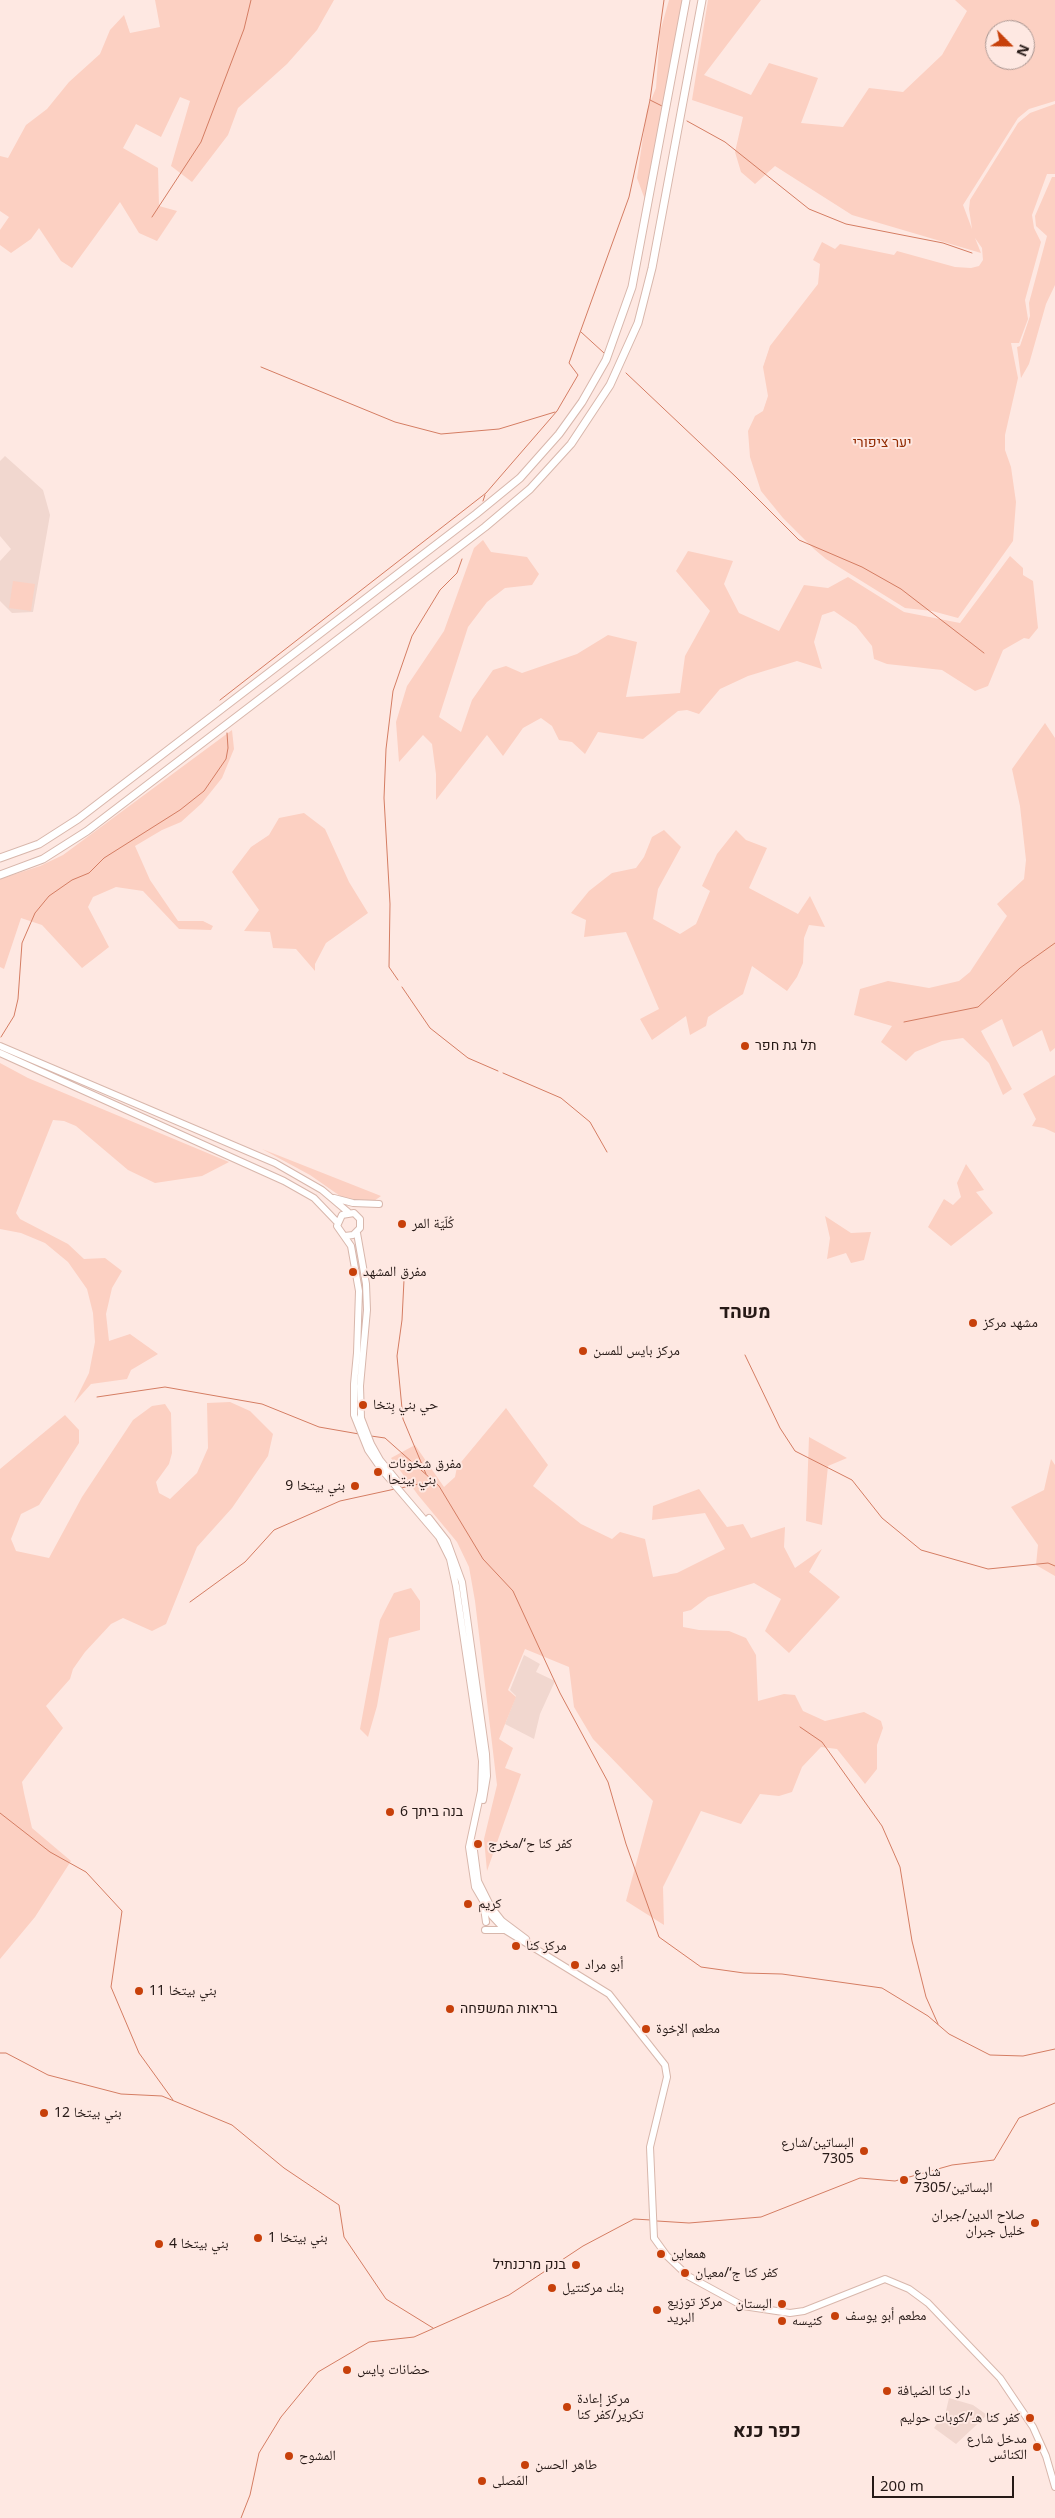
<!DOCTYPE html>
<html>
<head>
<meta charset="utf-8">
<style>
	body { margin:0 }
	#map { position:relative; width:1055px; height:2518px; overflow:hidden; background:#fee8e2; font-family:"Noto Sans",sans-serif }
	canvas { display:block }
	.north { position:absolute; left:985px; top:20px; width:50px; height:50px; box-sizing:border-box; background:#fee8e2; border:1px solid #a89590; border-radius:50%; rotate:113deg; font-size:14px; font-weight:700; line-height:20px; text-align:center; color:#261916 }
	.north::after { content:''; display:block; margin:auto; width:18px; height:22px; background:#c7400a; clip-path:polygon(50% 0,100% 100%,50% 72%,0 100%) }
	.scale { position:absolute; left:872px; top:2476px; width:142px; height:22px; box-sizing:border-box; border:2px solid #261916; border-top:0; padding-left:6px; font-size:15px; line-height:18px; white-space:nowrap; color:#261916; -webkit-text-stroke:4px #fee8e2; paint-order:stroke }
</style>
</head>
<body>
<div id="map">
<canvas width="1055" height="2518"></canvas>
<div class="north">N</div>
<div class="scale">200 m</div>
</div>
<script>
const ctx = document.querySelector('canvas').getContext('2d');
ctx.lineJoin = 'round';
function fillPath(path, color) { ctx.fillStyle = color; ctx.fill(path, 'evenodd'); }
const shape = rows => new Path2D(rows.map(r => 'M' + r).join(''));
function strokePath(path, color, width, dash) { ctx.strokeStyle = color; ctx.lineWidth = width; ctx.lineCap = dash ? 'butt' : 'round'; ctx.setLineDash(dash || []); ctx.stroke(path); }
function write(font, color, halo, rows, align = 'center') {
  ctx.font = font + ' "Noto Sans","Noto Naskh Arabic",Heebo,sans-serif'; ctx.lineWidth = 4; ctx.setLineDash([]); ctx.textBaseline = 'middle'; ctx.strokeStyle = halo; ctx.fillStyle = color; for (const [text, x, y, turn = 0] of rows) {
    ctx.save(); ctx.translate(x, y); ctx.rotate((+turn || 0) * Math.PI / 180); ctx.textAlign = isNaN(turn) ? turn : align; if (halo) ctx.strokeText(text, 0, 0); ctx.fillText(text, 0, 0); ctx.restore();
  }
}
fillPath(shape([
	[5,456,43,490,50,515,33,612,12,613,0,601,0,561,11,549,0,536,0,461],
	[524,1655,540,1664,536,1672,555,1681,540,1714,534,1739,505,1724,516,1696,510,1690],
	[949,2398,973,2405,987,2415,956,2444,934,2428,946,2411]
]), '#f1d7cf');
fillPath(shape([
	[155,0,334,0,317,30,287,64,238,108,228,135,192,182,171,166,190,101,180,97,161,137,136,124,123,148,158,168,159,206,177,211,157,241,139,233,120,202,72,268,61,261,39,228,31,239,11,253,0,245,0,230,9,217,0,211,0,156,8,158,26,125,47,109,69,82,100,54,110,30,124,15,130,33,160,27],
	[669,0,684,0,647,205,637,178,647,110,656,88,660,32],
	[708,0,761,0,704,75,751,95,769,63,818,78,801,123,843,127,869,88,903,92,942,55,967,11,955,0,1055,0,1055,101,1029,109,1018,118,963,205,972,229,969,209,970,200,1018,123,1030,113,1055,104,1055,174,1047,174,1032,215,1034,228,1041,242,1025,300,1028,319,1019,343,1011,343,1018,378,1005,435,1005,450,1011,467,1016,502,1013,541,958,618,932,611,905,608,826,559,814,549,783,518,761,491,750,457,748,431,755,416,763,411,768,396,763,367,770,346,818,284,820,264,813,260,822,242,835,249,840,244,894,255,897,251,955,267,971,268,979,266,983,260,982,248,975,238,981,253,852,215,775,166,755,184,741,172,735,152,743,117,692,100],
	[995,30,1025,30,1025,60,995,60],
	[1052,177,1055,177,1055,285,1046,304,1029,364,1021,378,1017,347,1020,346,1030,316,1029,303,1047,236,1036,226,1035,216],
	[483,540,491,552,527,557,539,574,532,585,505,588,487,602,468,627,439,717,461,732,472,700,493,670,506,666,522,673,577,654,608,635,637,642,626,697,680,693,685,656,710,611,676,571,688,551,733,561,724,584,739,613,779,631,804,585,828,588,848,577,904,612,960,623,1010,556,1023,568,1023,575,1033,581,1038,628,1029,639,1024,638,1003,650,988,686,975,691,942,670,887,664,874,659,872,646,856,626,834,611,822,615,814,642,822,669,797,661,748,676,720,689,699,714,687,710,678,711,643,739,598,732,585,754,572,742,559,740,552,726,541,718,523,728,503,756,487,735,436,800,436,774,432,744,423,735,399,762,396,722,407,686,444,631,474,548],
	[13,581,35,584,31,611,9,608],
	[1045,723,1055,738,1055,1048,1050,1052,1042,1030,1013,1047,1002,1019,981,1031,1012,1089,1003,1095,989,1063,963,1038,942,1041,915,1052,906,1061,881,1042,892,1026,854,1015,860,989,888,981,929,988,959,981,970,972,1007,916,997,904,1024,879,1026,860,1020,806,1012,769],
	[232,730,234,749,222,778,202,803,181,822,162,830,135,846,150,880,178,921,203,921,213,926,211,930,179,929,143,891,116,887,93,897,88,907,109,947,82,968,42,925,21,918,4,969,0,967,0,879,40,866,63,855],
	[304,813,325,829,349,882,368,913,326,943,315,964,315,971,296,949,273,948,270,932,244,931,259,910,232,872,251,847,269,835,279,818],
	[664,830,681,847,658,889,653,919,680,934,696,924,710,891,702,886,717,854,736,830,746,840,767,848,749,888,798,914,810,896,825,927,809,925,804,938,803,963,797,977,787,991,752,966,743,994,708,1017,706,1026,690,1035,686,1016,652,1040,640,1019,659,1009,626,932,584,937,586,920,571,913,589,891,612,873,636,868,644,857,652,837],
	[0,1063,28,1078,229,1162,202,1176,155,1183,128,1170,76,1126,64,1121,53,1120,16,1213,20,1219,68,1244,84,1259,105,1258,122,1271,112,1288,106,1314,109,1341,130,1334,158,1354,131,1370,127,1379,91,1384,74,1403,89,1373,95,1342,93,1313,87,1289,68,1262,45,1243,21,1233,0,1229],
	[1055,1075,1055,1133,1044,1128,1032,1126,1036,1119,1023,1094],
	[262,1149,381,1196,374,1201,364,1202,343,1198,310,1175],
	[966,1164,984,1190,976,1192,993,1213,951,1246,928,1227,944,1199,953,1205,961,1197,957,1183],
	[825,1216,851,1233,871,1232,864,1260,851,1263,846,1253,827,1259,830,1238],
	[230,1402,250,1411,273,1434,268,1456,232,1508,197,1547,166,1624,152,1631,123,1618,111,1624,85,1652,73,1669,70,1679,46,1706,63,1728,22,1782,24,1793,32,1828,71,1861,35,1917,0,1959,0,1469,65,1415,79,1430,79,1443,39,1505,21,1514,11,1539,16,1551,49,1558,82,1497,133,1420,152,1406,165,1404,171,1413,172,1453,169,1464,156,1482,159,1493,170,1499,197,1473,208,1448,207,1403],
	[506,1408,548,1465,533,1486,581,1524,612,1539,620,1532,645,1539,653,1577,677,1573,725,1549,705,1513,652,1520,653,1506,699,1489,727,1527,743,1524,751,1538,785,1527,784,1547,795,1568,822,1549,809,1572,840,1597,789,1653,765,1631,781,1599,754,1583,708,1597,691,1610,683,1612,683,1627,699,1630,729,1631,746,1638,756,1655,758,1701,784,1694,795,1695,803,1711,825,1721,864,1712,881,1721,883,1728,877,1745,877,1769,865,1784,837,1749,821,1747,802,1767,792,1792,779,1796,760,1794,741,1824,701,1811,663,1887,664,1925,626,1901,653,1801,593,1739,574,1707,569,1667,525,1649,508,1690,516,1697,499,1739,513,1748,505,1768,521,1774,487,1871,484,1839,497,1785,475,1601,469,1567,457,1542,418,1495,391,1458,415,1445,444,1487,455,1477,457,1467],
	[809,1437,847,1458,828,1466,822,1525,806,1521],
	[1051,1459,1055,1465,1055,1576,1036,1565,1038,1545,1011,1507,1044,1490],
	[411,1588,420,1601,420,1630,389,1638,377,1706,368,1737,360,1729,380,1620,394,1593]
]), '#fcd0c2');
strokePath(shape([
	[650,100,664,107],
	[687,121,725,142,809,209,846,224,943,243,972,253],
	[152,217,201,142,244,29,251,0],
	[581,332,604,353],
	[261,367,395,422,441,434,499,429,555,412],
	[626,373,736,477,799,540,862,567,901,589,984,653],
	[483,501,485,495],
	[220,700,486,493,557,411,578,375,569,363,629,197,650,100,664,0],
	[398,980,389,967,390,904,384,798,386,749,393,691,412,636,440,590,457,573,462,559],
	[402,987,430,1028,468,1058,498,1071],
	[904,1022,978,1007,1020,968,1055,943],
	[1,1037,14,1016,18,999,22,943,35,913,49,896,72,880,89,873,104,858,180,810,204,791,226,759,228,748,227,733],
	[503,1073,561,1098,590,1122,607,1152],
	[404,1280,402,1320,397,1356,403,1419,426,1474],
	[745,1355,780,1428,795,1451,852,1480,882,1518,921,1550,988,1569,1048,1563,1055,1566],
	[97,1397,165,1387,262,1404,319,1427,359,1434],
	[371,1436,385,1438,439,1486,483,1559,513,1591,560,1693,608,1782,626,1844,659,1937,701,1967,744,1973,782,1974,882,1988,928,2016,949,2034,990,2055,1023,2056,1055,2049],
	[401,1488,432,1481],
	[190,1602,245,1562,274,1530,340,1501,395,1489],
	[800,1727,822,1742,882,1826,900,1867,912,1941,926,1997,938,2024],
	[0,1813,50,1852,86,1872,122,1911,111,1987,139,2053,173,2100],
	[0,2053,6,2053,48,2075,121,2094,162,2096,232,2125,284,2168,339,2205,344,2237,386,2299,433,2328],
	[657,2221,689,2223,761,2217,860,2178,895,2181,952,2165,994,2160,1019,2118,1055,2103],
	[241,2518,250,2495,259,2453,281,2417,318,2372,369,2342,414,2337,509,2295,583,2246,634,2219,651,2220]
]), '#d47d63', 1);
const primary = shape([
	[0,1046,275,1163,322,1190,348,1212],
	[0,1053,284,1181,314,1198,337,1222],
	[334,1198,353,1203,379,1204],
	[357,1233,366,1284,367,1310,360,1386,361,1418,371,1444,380,1460,398,1482],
	[345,1236,353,1235,360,1228,360,1219,354,1213,342,1215,337,1226,351,1246,359,1291,357,1353,354,1384,354,1415,368,1450,382,1470,439,1537,450,1559,456,1586,482,1761,481,1791,469,1847,475,1887,492,1916,505,1930,609,1994,665,2065,667,2077,650,2147,654,2238,667,2256,688,2276,743,2306,790,2313,804,2311,885,2279,909,2289,928,2303,1000,2378,1033,2427,1046,2456,1055,2487],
	[429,1518,447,1541,462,1582,486,1754,487,1776,483,1800],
	[473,1843,478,1881,491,1907,502,1921,526,1939],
	[484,1908,486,1922],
	[485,1930,505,1930]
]);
const highway = shape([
	[0,858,39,844,78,819,476,514,520,478,559,434,582,402,606,360,632,287,686,0],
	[0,875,43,859,87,831,485,527,530,489,571,444,610,385,638,323,652,268,702,0]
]);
strokePath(primary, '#d8b7ac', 8);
strokePath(highway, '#d8b7ac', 9);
strokePath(primary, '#fff', 6);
strokePath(highway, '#fff', 7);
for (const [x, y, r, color] of [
	[745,1046,5,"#c7400a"],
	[402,1224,5,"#c7400a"],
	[353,1272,5,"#c7400a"],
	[973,1323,5,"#c7400a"],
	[583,1351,5,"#c7400a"],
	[363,1405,5,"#c7400a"],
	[378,1472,5,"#c7400a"],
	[355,1486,5,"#c7400a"],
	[390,1812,5,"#c7400a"],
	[478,1844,5,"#c7400a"],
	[468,1904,5,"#c7400a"],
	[516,1946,5,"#c7400a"],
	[575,1965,5,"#c7400a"],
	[139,1991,5,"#c7400a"],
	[450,2009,5,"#c7400a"],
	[646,2029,5,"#c7400a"],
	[44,2113,5,"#c7400a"],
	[864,2151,5,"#c7400a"],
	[904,2180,5,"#c7400a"],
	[1035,2223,5,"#c7400a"],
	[258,2238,5,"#c7400a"],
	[159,2244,5,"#c7400a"],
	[661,2254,5,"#c7400a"],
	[576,2265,5,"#c7400a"],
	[685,2273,5,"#c7400a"],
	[552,2288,5,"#c7400a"],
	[782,2304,5,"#c7400a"],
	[657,2310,5,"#c7400a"],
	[835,2316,5,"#c7400a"],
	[782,2321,5,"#c7400a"],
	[347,2370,5,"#c7400a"],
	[887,2391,5,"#c7400a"],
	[567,2407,5,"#c7400a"],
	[1030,2418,5,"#c7400a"],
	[1037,2447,5,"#c7400a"],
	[289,2456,5,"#c7400a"],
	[525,2465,5,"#c7400a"],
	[482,2481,5,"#c7400a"]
]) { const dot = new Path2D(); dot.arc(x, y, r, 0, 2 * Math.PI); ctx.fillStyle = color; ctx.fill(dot); strokePath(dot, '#fee8e2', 2); }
write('14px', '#932d04', '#fee8e2', [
	["יער ציפורי",882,443]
]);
write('14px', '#261916', '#fee8e2', [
	["תל גת חפר",755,1046],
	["كُلّيّة المر",412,1224],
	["مفرق المشهد",363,1272],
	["مشهد مركز",983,1323],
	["مركز بايس للمسن",593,1351],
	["حي بني بِتخا",373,1405],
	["مفرق شخونات",388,1464],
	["بني بيتحا",388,1480],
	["بني بيتخا 9",345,1486,"right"],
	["בנה ביתך 6",400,1812],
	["كفر كنا ح‘/مخرج",488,1844],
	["كريم",478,1904],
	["مركز كنا",526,1946],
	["أبو مراد",585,1965],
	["بني بيتخا 11",149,1991],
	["בריאות המשפחה",460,2009],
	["مطعم الإخوة",656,2029],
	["بني بيتخا 12",54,2113],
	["البساتين/شارع",854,2143,"right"],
	["7305",854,2159,"right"],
	["شارع",914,2172],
	["7305/البساتين",914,2188],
	["صلاح الدين/جبران",1025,2215,"right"],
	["خليل جبران",1025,2231,"right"],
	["بني بيتخا 1",268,2238],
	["بني بيتخا 4",169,2244],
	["همعاين",671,2254],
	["בנק מרכנתיל",566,2265,"right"],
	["كفر كنا ج‘/معيان",695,2273],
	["بنك مركنتيل",562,2288],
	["مركز توزيع",667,2302],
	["البريد",667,2318],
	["البستان",772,2304,"right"],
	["مطعم أبو يوسف",845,2316],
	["كنيسه",792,2321],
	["حضانات پايس",357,2370],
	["دار كنا الضيافة",897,2391],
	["مركز إعادة",577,2399],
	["تكرير/كفر كنا",577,2415],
	["كفر كنا هـ‘/كوبات حوليم",1020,2418,"right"],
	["مدخل شارع",1027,2439,"right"],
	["الكنائس",1027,2455,"right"],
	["المشوح",299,2456],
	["طاهر الحسن",535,2465],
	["المَصلى",492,2481]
], 'left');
write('bold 19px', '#261916', '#fee8e2', [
	["משהד",745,1313],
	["כפר כנא",767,2432]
]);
</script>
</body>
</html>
